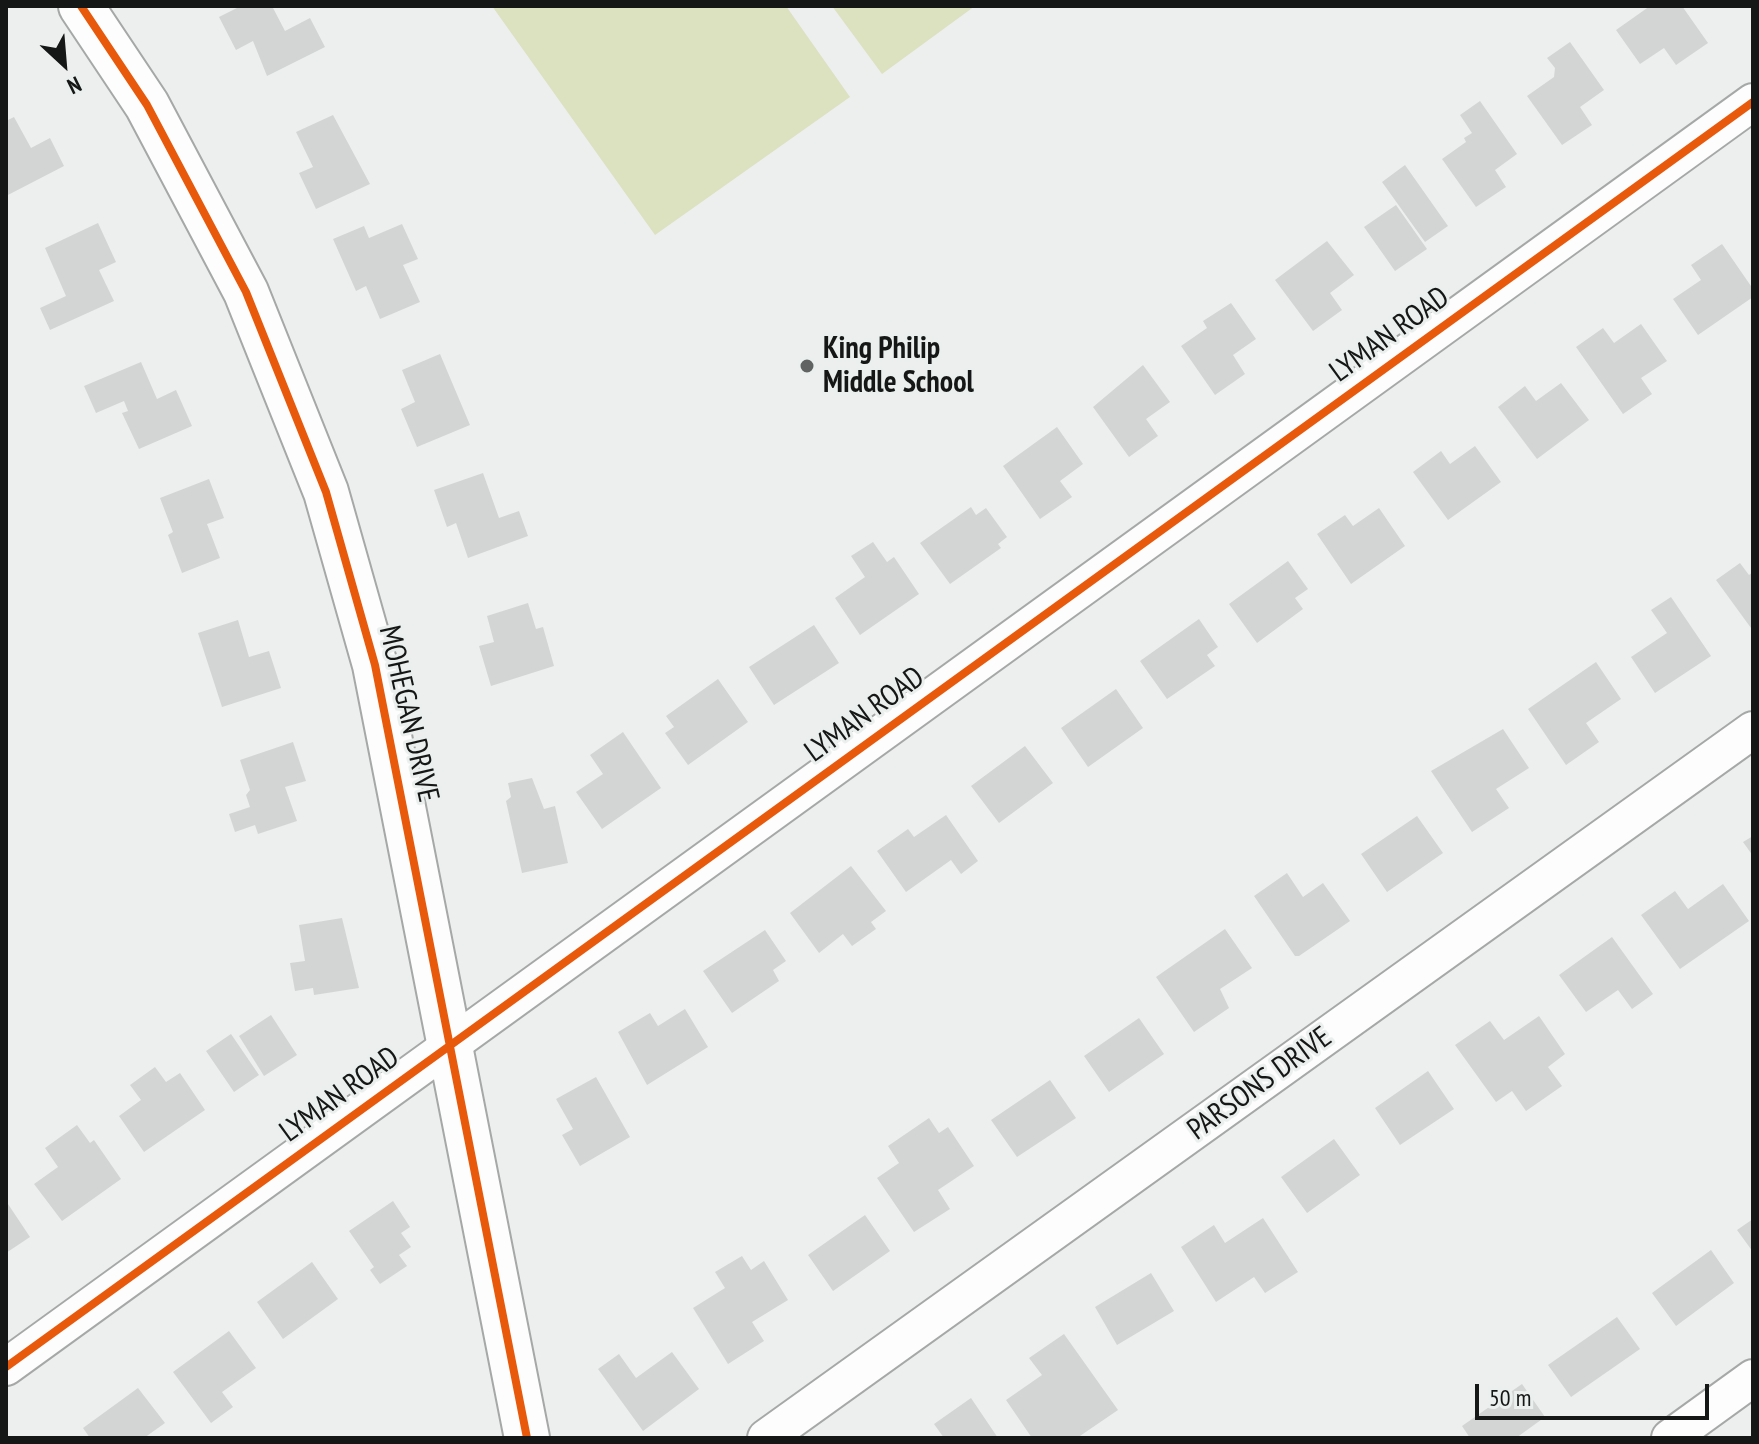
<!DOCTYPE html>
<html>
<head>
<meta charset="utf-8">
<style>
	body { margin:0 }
	#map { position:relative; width:1759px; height:1444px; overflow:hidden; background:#ecefee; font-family:"PT Sans Narrow",sans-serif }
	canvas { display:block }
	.frame { position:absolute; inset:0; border:8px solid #151716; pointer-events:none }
	.north { position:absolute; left:24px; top:24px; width:80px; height:80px; -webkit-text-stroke:6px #ebf0ef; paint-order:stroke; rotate:154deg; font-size:22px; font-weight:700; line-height:32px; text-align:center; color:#151716 }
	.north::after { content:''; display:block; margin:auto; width:28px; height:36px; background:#151716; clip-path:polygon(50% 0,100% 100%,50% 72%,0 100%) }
	.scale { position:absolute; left:1475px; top:1384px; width:234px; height:36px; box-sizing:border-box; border:4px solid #151716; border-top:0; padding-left:10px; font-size:24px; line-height:28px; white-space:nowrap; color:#151716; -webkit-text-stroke:6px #ebf0ef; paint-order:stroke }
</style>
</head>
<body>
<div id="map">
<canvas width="1759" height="1444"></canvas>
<div class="frame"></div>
<div class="north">N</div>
<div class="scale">50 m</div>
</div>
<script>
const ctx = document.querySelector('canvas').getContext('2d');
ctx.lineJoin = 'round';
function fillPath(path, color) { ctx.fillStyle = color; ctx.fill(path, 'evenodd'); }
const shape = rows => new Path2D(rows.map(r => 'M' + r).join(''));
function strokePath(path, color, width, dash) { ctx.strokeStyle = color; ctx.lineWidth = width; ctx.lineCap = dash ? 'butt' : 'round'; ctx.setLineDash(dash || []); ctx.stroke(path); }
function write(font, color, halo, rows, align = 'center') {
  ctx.font = font + ' "PT Sans Narrow",sans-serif'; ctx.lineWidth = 6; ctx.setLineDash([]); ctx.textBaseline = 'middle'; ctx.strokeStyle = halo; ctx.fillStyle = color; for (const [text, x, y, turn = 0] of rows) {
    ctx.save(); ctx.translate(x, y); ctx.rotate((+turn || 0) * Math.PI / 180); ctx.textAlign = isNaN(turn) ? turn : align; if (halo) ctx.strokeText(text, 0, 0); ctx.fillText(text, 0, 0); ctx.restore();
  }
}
fillPath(shape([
	[492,6,786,6,850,97,655,235],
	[832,6,975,6,882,74]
]), '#dce1c0');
fillPath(shape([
	[241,6,272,6,285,31,310,18,325,47,267,76,253,41,236,50,219,17],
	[1650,6,1682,6,1708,43,1676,65,1664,48,1640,64,1616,30],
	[1570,42,1604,90,1580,107,1592,125,1562,145,1527,96,1554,77,1555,68,1547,58],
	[1480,101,1517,154,1495,170,1506,187,1476,207,1442,159,1466,142,1464,138,1472,133,1460,115],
	[333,115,370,184,316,209,299,173,313,167,296,132],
	[14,117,31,148,50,138,64,166,6,196,6,121],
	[1405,165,1448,226,1425,242,1382,182],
	[1396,205,1427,249,1395,271,1364,227],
	[98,223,116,262,99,270,114,301,50,330,40,308,66,296,45,248],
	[402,224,418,259,403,265,420,302,380,319,366,286,356,291,333,239,364,226,369,238],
	[1327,241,1354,275,1330,293,1342,310,1313,331,1275,280],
	[1722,244,1753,289,1753,297,1698,335,1673,299,1701,280,1691,265],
	[1231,303,1256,339,1233,355,1245,374,1215,395,1181,346,1207,328,1203,321],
	[1641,324,1667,361,1641,378,1652,394,1623,414,1576,347,1603,328,1614,343],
	[440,354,470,425,417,447,401,409,415,402,402,370],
	[141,362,157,399,176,390,192,426,139,449,122,413,128,411,124,401,96,413,84,386],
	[1143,365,1170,402,1146,419,1158,436,1129,457,1093,407],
	[1561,383,1589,420,1537,459,1498,407,1525,386,1536,401],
	[1057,427,1083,464,1060,481,1072,497,1040,519,1003,466],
	[1475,446,1501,482,1448,520,1413,472,1441,451,1450,464],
	[483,473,499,518,519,511,528,536,468,558,456,523,447,527,434,490],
	[209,479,224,518,207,524,220,558,182,573,168,535,173,532,160,498],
	[971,507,976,515,986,508,1007,537,998,544,1001,548,950,584,920,543],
	[1379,508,1405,546,1351,584,1317,534,1345,515,1353,526],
	[873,542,887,562,894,557,919,594,860,635,835,598,865,577,851,556],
	[1288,561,1308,589,1295,598,1303,609,1257,643,1229,604],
	[1740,563,1749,575,1753,572,1751,628,1716,580],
	[1671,597,1711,656,1655,693,1631,657,1667,633,1651,610],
	[528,603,536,629,543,627,554,666,491,686,479,646,494,642,487,616],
	[1199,619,1218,647,1207,655,1215,666,1167,699,1140,661],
	[238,620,249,657,269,651,281,688,222,707,198,633],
	[814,625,839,663,774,705,749,667],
	[1596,662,1621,699,1586,723,1599,742,1566,765,1528,709],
	[718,679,748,722,688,765,665,733,674,727,666,716],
	[1116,689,1143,728,1088,767,1061,728],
	[1503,729,1529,768,1496,789,1509,808,1472,832,1431,771],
	[623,732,661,788,602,829,576,792,603,774,590,755],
	[293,742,306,781,285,787,297,821,258,834,255,825,235,832,229,814,250,807,246,795,250,790,240,760],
	[1025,746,1053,783,999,823,971,786],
	[532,778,544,809,555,806,568,863,522,873,506,801,511,797,508,783],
	[946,815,978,861,961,874,951,860,906,892,877,851,908,829,914,837],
	[1417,816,1443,853,1387,892,1361,854],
	[1753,836,1753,856,1743,842],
	[851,866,886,911,871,922,876,929,852,946,843,934,819,953,790,913],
	[1287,873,1303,897,1323,883,1350,921,1299,956,1295,956,1254,896],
	[1723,884,1749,921,1680,969,1641,915,1675,891,1688,909],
	[342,918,359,988,314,995,313,988,295,991,290,963,305,961,299,925],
	[1225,929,1252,968,1220,989,1229,1008,1194,1032,1156,977],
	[765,930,786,961,773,970,779,981,732,1013,703,971],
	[1612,937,1653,994,1632,1009,1618,990,1586,1012,1559,975],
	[685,1009,708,1047,647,1085,618,1032,650,1013,658,1026],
	[271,1015,297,1055,264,1076,239,1036],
	[1539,1016,1565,1054,1548,1067,1562,1086,1526,1111,1512,1091,1496,1102,1455,1045,1490,1021,1504,1040],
	[1139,1018,1164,1054,1109,1092,1084,1056],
	[231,1034,259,1075,234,1092,206,1051],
	[155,1067,166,1082,180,1073,205,1110,144,1152,119,1116,141,1100,130,1085],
	[1428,1071,1454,1109,1400,1145,1375,1108],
	[596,1077,630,1137,580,1166,562,1135,573,1129,556,1099],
	[1050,1080,1076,1118,1017,1157,991,1120],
	[929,1118,939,1133,948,1127,974,1166,938,1190,950,1209,914,1232,877,1178,899,1163,888,1146],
	[77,1125,90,1143,94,1140,121,1179,62,1221,34,1184,58,1167,45,1148],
	[1334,1139,1360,1175,1307,1213,1281,1177],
	[6,1201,30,1237,6,1253],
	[393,1201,410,1227,401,1233,411,1247,399,1255,407,1266,380,1284,370,1270,374,1267,349,1231],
	[865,1215,890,1251,833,1291,808,1255],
	[1263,1218,1298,1272,1265,1293,1254,1277,1216,1302,1181,1247,1214,1225,1225,1243],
	[1753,1219,1753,1252,1737,1230],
	[1711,1250,1734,1283,1676,1326,1652,1293],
	[742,1256,751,1270,764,1261,788,1300,752,1322,764,1341,728,1364,693,1308,725,1288,715,1272],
	[312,1262,338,1299,283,1339,257,1302],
	[1151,1273,1174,1311,1117,1345,1095,1307],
	[1617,1317,1640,1349,1571,1397,1548,1365],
	[229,1331,256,1368,222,1392,233,1407,211,1423,173,1372],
	[1064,1334,1118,1410,1077,1438,1032,1438,1006,1400,1042,1375,1029,1358],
	[672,1352,699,1389,643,1431,598,1369,619,1354,636,1378],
	[1522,1384,1545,1417,1516,1438,1470,1438,1462,1426],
	[138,1388,165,1423,144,1438,90,1438,83,1428],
	[971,1398,998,1438,944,1438,934,1424]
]), '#d2d5d4');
const minor = shape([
	[6,1367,1753,102],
	[766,1438,1753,730],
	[1670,1438,1753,1378]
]);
const tertiary = shape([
	[81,6,147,105,246,292,326,492,375,665,527,1438]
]);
strokePath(minor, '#a6a8a7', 40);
strokePath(tertiary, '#a6a8a7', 48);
strokePath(minor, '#fcfdfc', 36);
strokePath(tertiary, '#fcfdfc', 44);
strokePath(shape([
	[81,6,147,105,246,292,326,492,375,665,527,1438],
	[6,1367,1753,102]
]), '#e8590c', 8);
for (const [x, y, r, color] of [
	[807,366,8,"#606362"]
]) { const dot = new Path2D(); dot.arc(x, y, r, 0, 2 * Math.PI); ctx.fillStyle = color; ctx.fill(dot); strokePath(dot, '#ebf0ef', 3); }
write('30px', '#151716', '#ebf0ef', [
	["LYMAN ROAD",1390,335,-36],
	["MOHEGAN DRIVE",408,714,77],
	["LYMAN ROAD",865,715,-36],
	["PARSONS DRIVE",1260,1084,-36],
	["LYMAN ROAD",340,1095,-36]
]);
write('bold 30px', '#151716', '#ebf0ef', [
	["King Philip",823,349],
	["Middle School",823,383]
], 'left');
</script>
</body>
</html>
